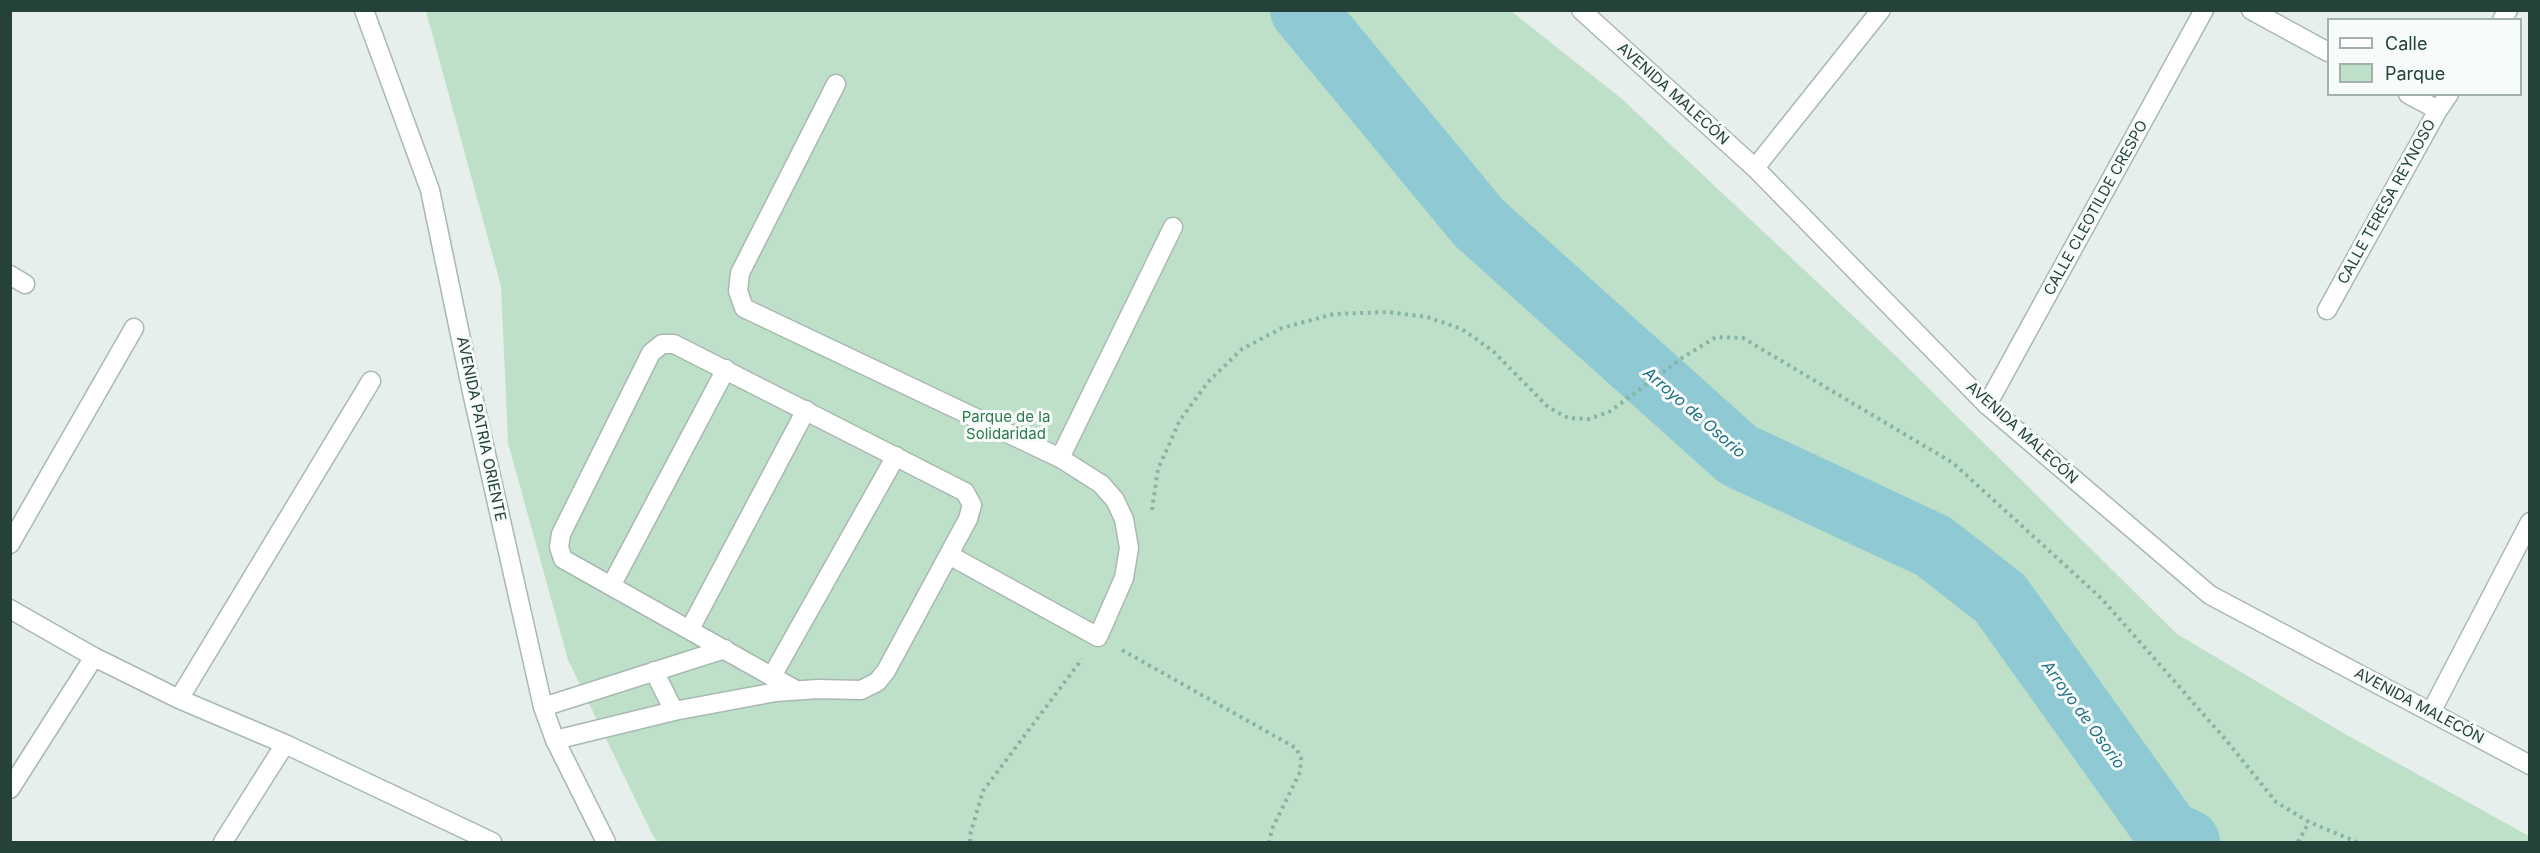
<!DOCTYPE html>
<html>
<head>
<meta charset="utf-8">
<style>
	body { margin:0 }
	#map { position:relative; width:2540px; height:853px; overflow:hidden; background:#e6efeb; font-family:Inter,sans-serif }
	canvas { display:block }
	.frame { position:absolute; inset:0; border:12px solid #24423a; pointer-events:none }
	.legend { position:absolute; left:2327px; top:18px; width:195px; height:78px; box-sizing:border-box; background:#f7fbf9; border:2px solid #a3b1ad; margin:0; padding:8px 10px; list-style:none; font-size:18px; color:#24423a }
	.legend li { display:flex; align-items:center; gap:12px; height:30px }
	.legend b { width:30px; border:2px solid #a3b1ad }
</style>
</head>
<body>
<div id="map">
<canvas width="2540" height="853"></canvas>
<div class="frame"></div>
<ul class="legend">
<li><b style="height:8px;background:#fff"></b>Calle</li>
<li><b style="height:16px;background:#bfe0c8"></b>Parque</li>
</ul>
</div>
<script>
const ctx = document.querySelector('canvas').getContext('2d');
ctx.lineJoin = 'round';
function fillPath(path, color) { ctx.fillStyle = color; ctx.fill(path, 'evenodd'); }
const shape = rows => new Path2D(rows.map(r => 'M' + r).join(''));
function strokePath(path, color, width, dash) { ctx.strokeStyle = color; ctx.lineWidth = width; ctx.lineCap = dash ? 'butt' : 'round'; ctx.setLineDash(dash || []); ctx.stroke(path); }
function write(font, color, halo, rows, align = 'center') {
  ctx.font = font + ' Inter,sans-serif'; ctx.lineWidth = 6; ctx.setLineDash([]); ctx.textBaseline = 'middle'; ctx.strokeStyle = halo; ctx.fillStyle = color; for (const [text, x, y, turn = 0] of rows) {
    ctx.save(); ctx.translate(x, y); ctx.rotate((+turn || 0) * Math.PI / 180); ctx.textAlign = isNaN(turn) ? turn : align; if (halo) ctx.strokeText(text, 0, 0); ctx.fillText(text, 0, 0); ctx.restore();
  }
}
fillPath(shape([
	[426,11,1511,11,1622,99,1898,358,2177,634,2345,734,2529,836,2529,842,659,842,654,838,568,660,508,443,501,286]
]), '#bfe0c8');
strokePath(shape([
	[1303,10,1479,223,1738,455,1933,546,2000,598,2168,833,2187,842]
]), '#8ec9d4', 66);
const minor = shape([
	[2251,10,2328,52],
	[2502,20,2508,10],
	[836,84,740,273,738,291,744,308,1060,458,1101,484,1115,500,1124,519,1129,548,1124,578,1098,637,949,555],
	[2408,94,2438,110],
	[1755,168,1881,10],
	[10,275,25,284],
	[2327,310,2438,110,2449,94],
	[1987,405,2204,10],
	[1060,458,1173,227],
	[10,544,134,328],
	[611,586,726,369],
	[10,609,94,657,179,699,285,744,492,842],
	[690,629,806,410],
	[654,671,674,711],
	[772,676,896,456],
	[179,699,371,381],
	[543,707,725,649],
	[2431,712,2530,522],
	[555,740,674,711,776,692,818,689,861,690,877,682,886,671,968,519,972,505,965,492,674,344,662,344,651,353,561,534,559,547,563,559,796,690],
	[10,789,94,657],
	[223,842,285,744]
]);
const tertiary = shape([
	[364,10,430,190,472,392,543,707,555,740,606,842],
	[1581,10,1755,168,1987,405,2210,595,2530,765]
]);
strokePath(minor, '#a8b8b2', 21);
strokePath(tertiary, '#a8b8b2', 21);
strokePath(shape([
	[1152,510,1158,469,1180,420,1208,382,1242,349,1282,328,1334,314,1388,312,1427,317,1462,329,1493,351,1548,407,1568,418,1589,419,1609,412,1682,358,1716,337,1743,338,1953,463,2102,599,2226,740,2276,802,2309,822,2357,842],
	[1122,650,1296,748,1301,758,1300,772,1272,829,1269,842],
	[970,842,970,835,983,791,1082,659],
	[2298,842,2309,822]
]), '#86b3a5', 4, [3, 4.5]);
strokePath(minor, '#fff', 18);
strokePath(tertiary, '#fff', 18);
write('15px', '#24423a', '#f7fbf9', [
	["AVENIDA MALECÓN",1673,94,42],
	["CALLE TERESA REYNOSO",2387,202,-61],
	["CALLE CLEOTILDE CRESPO",2096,208,-61],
	["AVENIDA PATRIA ORIENTE",481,429,78],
	["AVENIDA MALECÓN",2022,433,42],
	["AVENIDA MALECÓN",2419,706,28]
]);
write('15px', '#2d7a4b', '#f7fbf9', [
	["Parque de la",1006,417],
	["Solidaridad",1006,434]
]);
write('italic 16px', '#1c6f80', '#f7fbf9', [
	["Arroyo de Osorio",1694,413,41],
	["Arroyo de Osorio",2083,715,54]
]);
</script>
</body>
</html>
